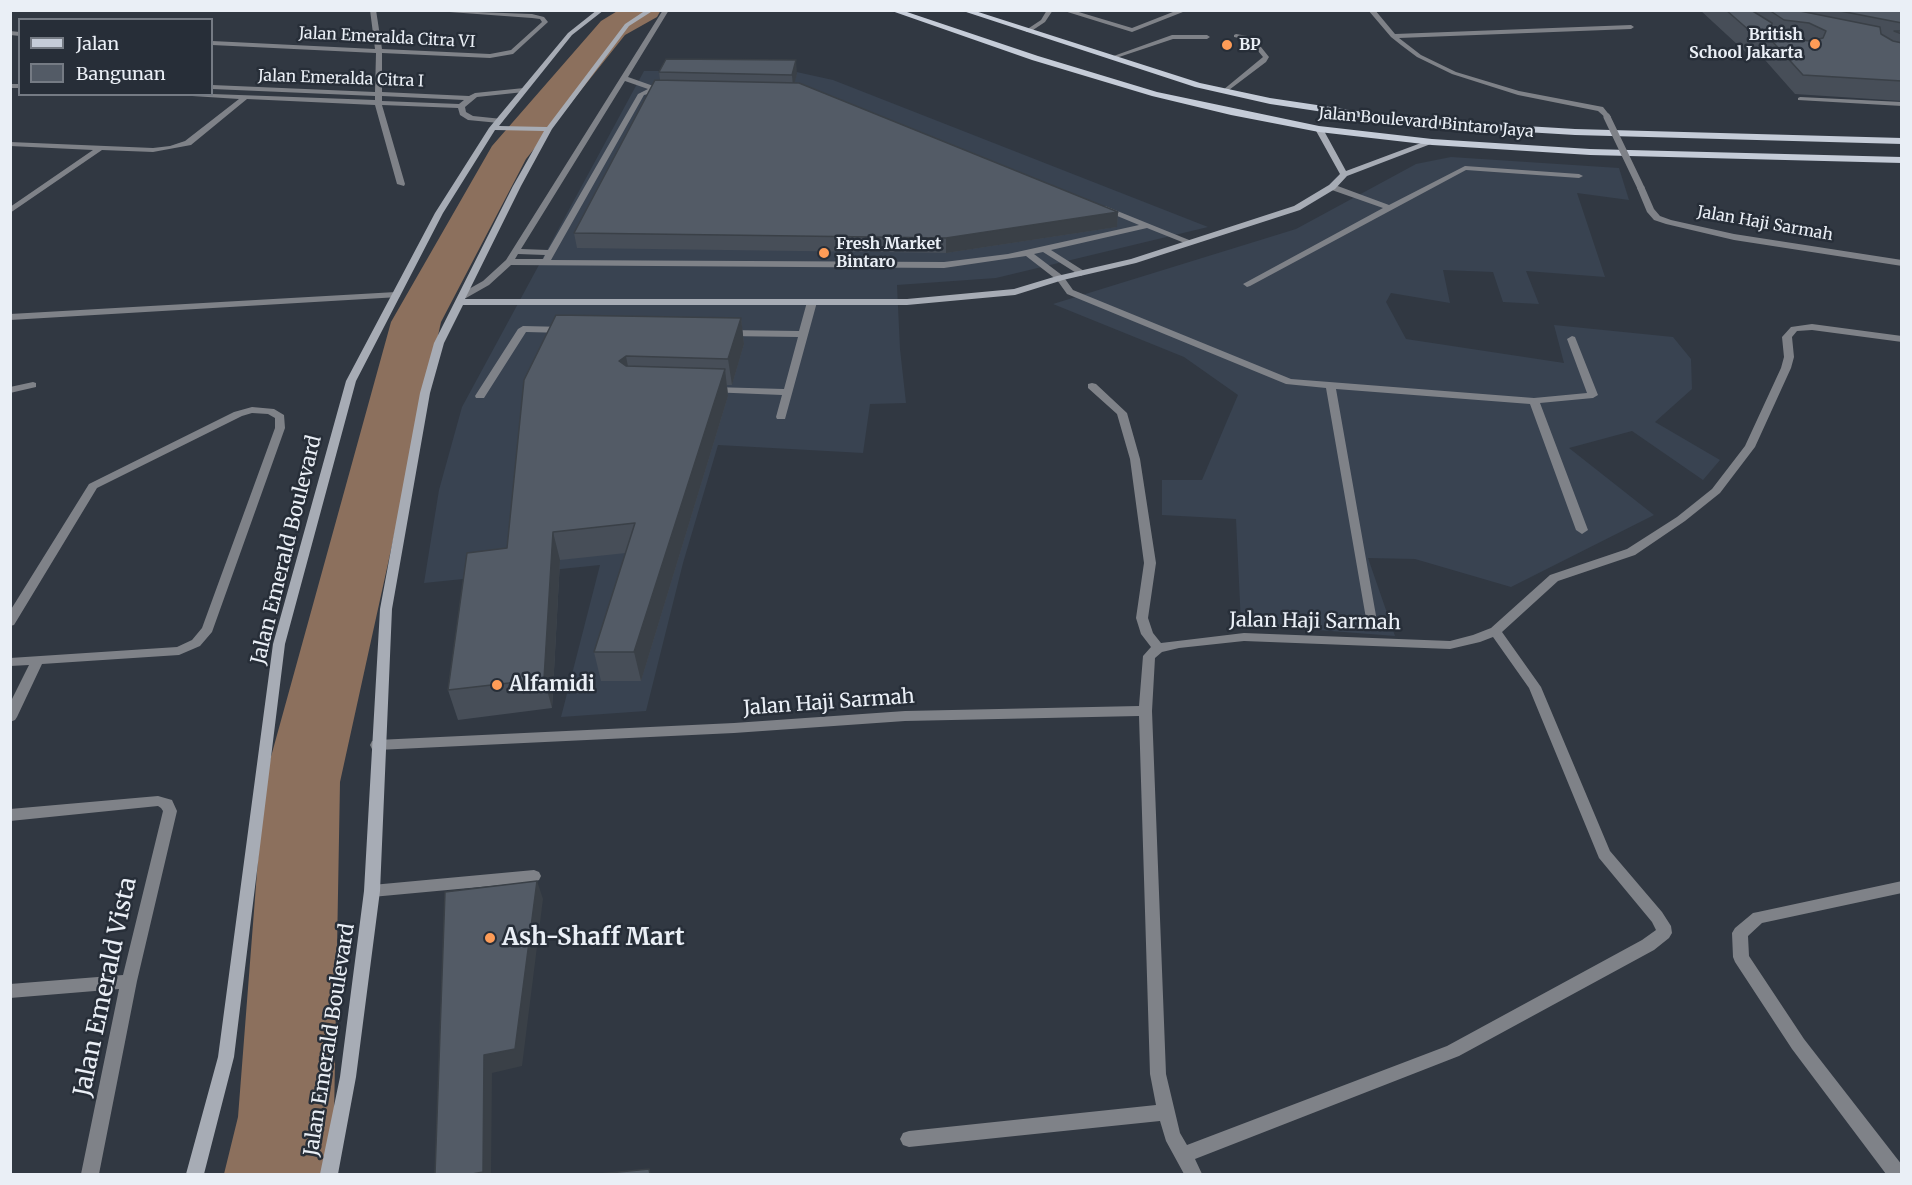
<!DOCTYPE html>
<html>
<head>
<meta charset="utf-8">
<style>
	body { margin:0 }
	#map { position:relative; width:1912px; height:1185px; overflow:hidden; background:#313842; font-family:Merriweather,serif }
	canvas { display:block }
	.frame { position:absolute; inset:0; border:12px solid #eaeff6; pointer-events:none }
	.legend { position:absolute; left:18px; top:18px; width:195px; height:78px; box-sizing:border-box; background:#272e38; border:2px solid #757b84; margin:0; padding:8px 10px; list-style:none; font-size:18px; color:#eaeff6 }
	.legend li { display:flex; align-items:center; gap:12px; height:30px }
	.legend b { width:30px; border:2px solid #757b84 }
</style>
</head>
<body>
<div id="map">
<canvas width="1912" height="1185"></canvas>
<div class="frame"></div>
<ul class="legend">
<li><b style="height:8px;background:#c5ccd8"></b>Jalan</li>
<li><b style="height:16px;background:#535b66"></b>Bangunan</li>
</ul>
</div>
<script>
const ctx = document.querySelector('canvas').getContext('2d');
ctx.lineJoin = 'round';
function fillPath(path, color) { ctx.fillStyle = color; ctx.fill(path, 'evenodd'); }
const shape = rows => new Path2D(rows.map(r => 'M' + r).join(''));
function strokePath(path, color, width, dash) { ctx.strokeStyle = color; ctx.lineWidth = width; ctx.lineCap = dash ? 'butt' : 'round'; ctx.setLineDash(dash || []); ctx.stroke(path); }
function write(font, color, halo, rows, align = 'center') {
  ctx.font = font + ' Merriweather,serif'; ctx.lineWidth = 5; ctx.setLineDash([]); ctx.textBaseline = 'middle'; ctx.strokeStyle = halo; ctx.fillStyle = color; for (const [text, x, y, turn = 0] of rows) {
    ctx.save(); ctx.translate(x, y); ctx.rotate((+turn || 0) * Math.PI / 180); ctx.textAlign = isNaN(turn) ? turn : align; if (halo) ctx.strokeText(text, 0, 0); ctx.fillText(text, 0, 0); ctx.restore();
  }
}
fillPath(shape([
	[644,71,792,71,833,80,1208,227,996,278,897,285,900,349,906,403,870,404,863,453,718,445,683,563,646,711,561,717,600,565,424,583,439,490,462,407],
	[1451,157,1619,168,1629,200,1577,193,1605,277,1526,271,1539,304,1503,302,1493,272,1443,270,1450,303,1391,293,1386,302,1406,339,1564,363,1554,325,1673,337,1691,359,1692,389,1655,422,1720,460,1703,480,1632,431,1569,448,1654,515,1511,587,1415,559,1368,558,1395,636,1241,624,1236,519,1162,515,1162,480,1202,480,1238,395,1184,357,1053,304,1296,229,1416,164]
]), '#394351');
fillPath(shape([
	[619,10,661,10,657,17,625,35,526,159,441,322,340,782,334,1117,322,1174,224,1174,238,1117,264,782,391,322,492,146,601,21,619,10]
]), '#8c705d');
fillPath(shape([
	[663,10,669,10,628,77,659,88,666,87,669,89,644,95,551,260,944,262,1008,254,1139,225,1098,208,1105,206,1194,242,1187,244,1147,228,1051,250,1084,271,1085,273,1081,276,1043,252,1034,254,1063,276,1073,290,1291,379,1534,398,1587,393,1567,339,1572,336,1575,337,1598,395,1593,398,1540,403,1588,530,1582,534,1576,530,1530,404,1336,389,1378,627,1372,631,1368,630,1326,388,1286,384,1067,294,1057,280,1026,256,944,268,511,265,489,285,466,298,460,298,460,294,483,281,506,260,663,10],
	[625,81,648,89,638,94,548,250,521,249,625,81],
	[518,254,545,255,543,259,515,259,518,254],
	[1047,10,1053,10,1045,22,1030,32,1026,32,1026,30,1041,20,1047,10],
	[1061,10,1072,10,1132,28,1178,10,1188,10,1132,32,1061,10],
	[1236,34,1253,37,1269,57,1266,62,1225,93,1223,92,1223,90,1263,57,1249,40,1234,37,1234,35,1236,34],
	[1172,35,1207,35,1210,37,1207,39,1173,39,1113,59,1108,58,1172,35],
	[1800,97,1902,102,1902,106,1798,100,1798,98,1800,97],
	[1465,166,1579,174,1583,176,1579,178,1466,170,1250,286,1247,287,1243,284,1383,208,1329,189,1329,185,1335,185,1389,205,1465,166],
	[812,299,817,302,785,419,777,419,776,417,782,395,709,392,708,390,713,387,784,389,798,337,727,336,722,333,727,330,799,331,807,302,812,299],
	[523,326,565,327,570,330,565,333,526,332,484,398,476,398,475,396,518,329,523,326],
	[534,870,539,872,541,876,539,880,534,882,372,897,367,895,364,891,367,887,372,885,534,870]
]), '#7f8288');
fillPath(shape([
	[370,10,376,10,382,49,490,54,511,50,542,22,540,19,532,18,422,10,532,14,544,17,548,22,513,54,490,58,382,53,382,92,469,96,475,93,524,88,527,90,524,92,477,97,465,107,466,112,473,116,502,119,503,121,499,123,468,120,460,115,458,108,382,105,405,184,404,186,397,184,375,105,247,99,191,145,153,152,102,150,10,213,10,207,93,150,10,146,10,142,153,148,170,146,185,141,239,99,161,94,212,94,375,100,375,96,212,89,212,85,375,92,376,53,212,45,212,41,375,49,370,10],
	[382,96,464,100,459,104,382,101,382,96],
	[1368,10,1375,10,1395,34,1631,25,1634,27,1631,29,1399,38,1421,55,1456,72,1519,91,1603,107,1611,117,1607,119,1598,111,1518,95,1452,74,1417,57,1401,45,1391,37,1368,10],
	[10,31,20,32,20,36,10,35,10,31],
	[10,84,20,84,20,88,10,88,10,84],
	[1638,186,1644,186,1654,209,1660,216,1671,220,1734,234,1902,260,1902,266,1734,240,1666,224,1654,220,1647,212,1637,188,1638,186],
	[396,292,400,295,399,297,10,320,10,314,396,292],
	[1812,324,1902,336,1902,342,1812,330,1797,331,1792,337,1794,357,1791,368,1755,447,1720,493,1685,521,1635,555,1558,581,1502,632,1541,687,1610,851,1662,912,1671,926,1672,933,1669,938,1654,950,1459,1056,1195,1159,1202,1174,1184,1174,1166,1141,1160,1121,909,1147,903,1145,900,1139,903,1133,909,1131,1156,1105,1150,1074,1139,716,905,721,734,733,377,750,372,749,370,745,372,741,377,740,734,723,905,711,1139,706,1143,656,1151,647,1141,634,1136,618,1144,563,1130,459,1117,414,1088,388,1088,384,1092,383,1096,384,1127,413,1140,459,1156,563,1148,618,1153,633,1161,643,1244,633,1450,641,1473,635,1491,628,1550,575,1627,549,1677,517,1712,489,1745,446,1781,368,1784,357,1782,337,1791,327,1812,324],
	[1493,637,1529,688,1599,858,1652,922,1656,930,1642,940,1447,1046,1187,1145,1180,1133,1166,1074,1152,711,1155,658,1162,652,1179,648,1244,641,1450,649,1480,642,1493,637],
	[33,382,36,383,36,387,10,393,10,387,33,382],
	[252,407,274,409,284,415,285,428,212,632,200,646,179,655,42,664,17,717,15,720,10,722,10,703,29,665,10,666,10,658,177,647,192,640,202,628,275,428,275,418,268,414,252,413,242,416,97,488,14,625,10,626,10,611,89,484,234,412,252,407],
	[158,796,172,800,177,811,137,981,99,1174,81,1174,119,989,10,998,10,984,123,975,163,811,161,808,158,806,10,821,10,809,158,796],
	[1902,881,1902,893,1762,923,1748,936,1749,956,1804,1039,1902,1165,1902,1174,1886,1174,1792,1049,1735,962,1733,957,1732,933,1735,928,1753,913,1758,912,1902,881]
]), '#7f8288');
fillPath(shape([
	[597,10,604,10,572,35,499,126,547,127,625,24,646,10,654,10,629,26,552,129,521,186,465,299,907,299,1014,289,1057,276,1131,259,1294,206,1329,185,1340,174,1315,129,1316,127,1323,129,1346,171,1429,140,1436,142,1347,176,1335,189,1300,210,1136,263,1063,280,1015,295,907,305,463,305,444,343,430,393,392,609,380,891,356,1077,338,1174,320,1174,340,1077,364,891,380,609,420,393,434,343,513,186,544,131,495,130,443,213,356,381,285,644,234,1057,204,1174,186,1174,218,1057,273,644,346,381,435,213,489,128,568,33,597,10]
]), '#a7acb5');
fillPath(shape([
	[889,10,901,10,1038,56,1157,92,1319,126,1432,139,1590,149,1902,157,1902,163,1590,155,1432,145,1319,132,1231,115,1152,96,1032,60,889,10],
	[960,10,972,10,1200,83,1270,98,1357,111,1476,123,1575,129,1902,138,1902,144,1575,135,1476,129,1357,117,1270,104,1195,87,960,10]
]), '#c5ccd8');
strokePath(shape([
	[1607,117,1641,188]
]), '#7f8288', 7);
fillPath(shape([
	[1700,10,1902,10,1902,101,1795,94,1765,60,1752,58],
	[659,72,797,74,794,83,1118,212,1117,227,946,253,577,248,574,233,660,80],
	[741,318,744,344,732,385,727,385,728,396,641,681,601,681,594,652,626,553,560,560,552,708,458,720,448,690,507,548,524,380]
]), '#474e58');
fillPath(shape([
	[796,60,797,74,793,88,792,75],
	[1118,212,1117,227,946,253,946,238],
	[741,318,744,344,732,385,728,359],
	[626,356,631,383,619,361],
	[725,369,728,396,641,681,634,652],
	[553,532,560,560,552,708,544,679],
	[537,881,543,899,522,1066,492,1073,491,1174,472,1174,484,1055]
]), '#3a4047');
const building = shape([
	[1726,10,1751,10,1772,23,1771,32,1788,39,1811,41,1823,38,1826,31,1809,23,1784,20,1769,10,1795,10,1880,27,1881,34,1893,41,1902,43,1902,81,1803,75,1772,41,1759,39,1726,10],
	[1835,10,1902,10,1902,23,1835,10],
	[1894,31,1902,31,1902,34,1894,31],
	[666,59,796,60,792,75,659,72,666,59],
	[655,80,799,83,1118,212,946,238,574,233,655,80],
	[556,315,741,318,728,359,626,356,619,361,626,366,725,369,634,652,594,652,635,523,553,532,544,679,448,690,467,553,507,548,524,380,556,315],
	[537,881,515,1049,484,1055,483,1172,472,1174,435,1174,445,892,537,881],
	[649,1169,650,1174,599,1174,649,1169]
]);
fillPath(building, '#535b66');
strokePath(building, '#3a4047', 1.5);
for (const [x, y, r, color] of [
	[1815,44,6,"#fe9c57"],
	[1227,45,6,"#fe9c57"],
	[824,253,6,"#fe9c57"],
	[497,685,6,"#fe9c57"],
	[490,938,6,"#fe9c57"]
]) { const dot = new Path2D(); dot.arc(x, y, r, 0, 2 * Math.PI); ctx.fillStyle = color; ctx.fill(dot); strokePath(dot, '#272e38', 2); }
write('bold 16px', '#eaeff6', '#272e38', [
	["British",1803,35,"right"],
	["School Jakarta",1803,53,"right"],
	["BP",1239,45],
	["Fresh Market",836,244],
	["Bintaro",836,262]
], 'left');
write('16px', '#eaeff6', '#272e38', [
	["Jalan Emeralda Citra VI",387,38,3],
	["Jalan Emeralda Citra I",341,79,2],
	["Jalan Boulevard Bintaro Jaya",1426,123,5],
	["Jalan Haji Sarmah",1765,224,10]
]);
write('20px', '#eaeff6', '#272e38', [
	["Jalan Emerald Boulevard",287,550,-76],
	["Jalan Haji Sarmah",1315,622,1],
	["Jalan Haji Sarmah",829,703,-4],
	["Jalan Emerald Boulevard",330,1040,-81]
]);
write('bold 20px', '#eaeff6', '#272e38', [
	["Alfamidi",509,685]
], 'left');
write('bold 24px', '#eaeff6', '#272e38', [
	["Ash-Shaff Mart",502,938]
], 'left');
write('24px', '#eaeff6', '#272e38', [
	["Jalan Emerald Vista",106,987,-78]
]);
</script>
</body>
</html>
